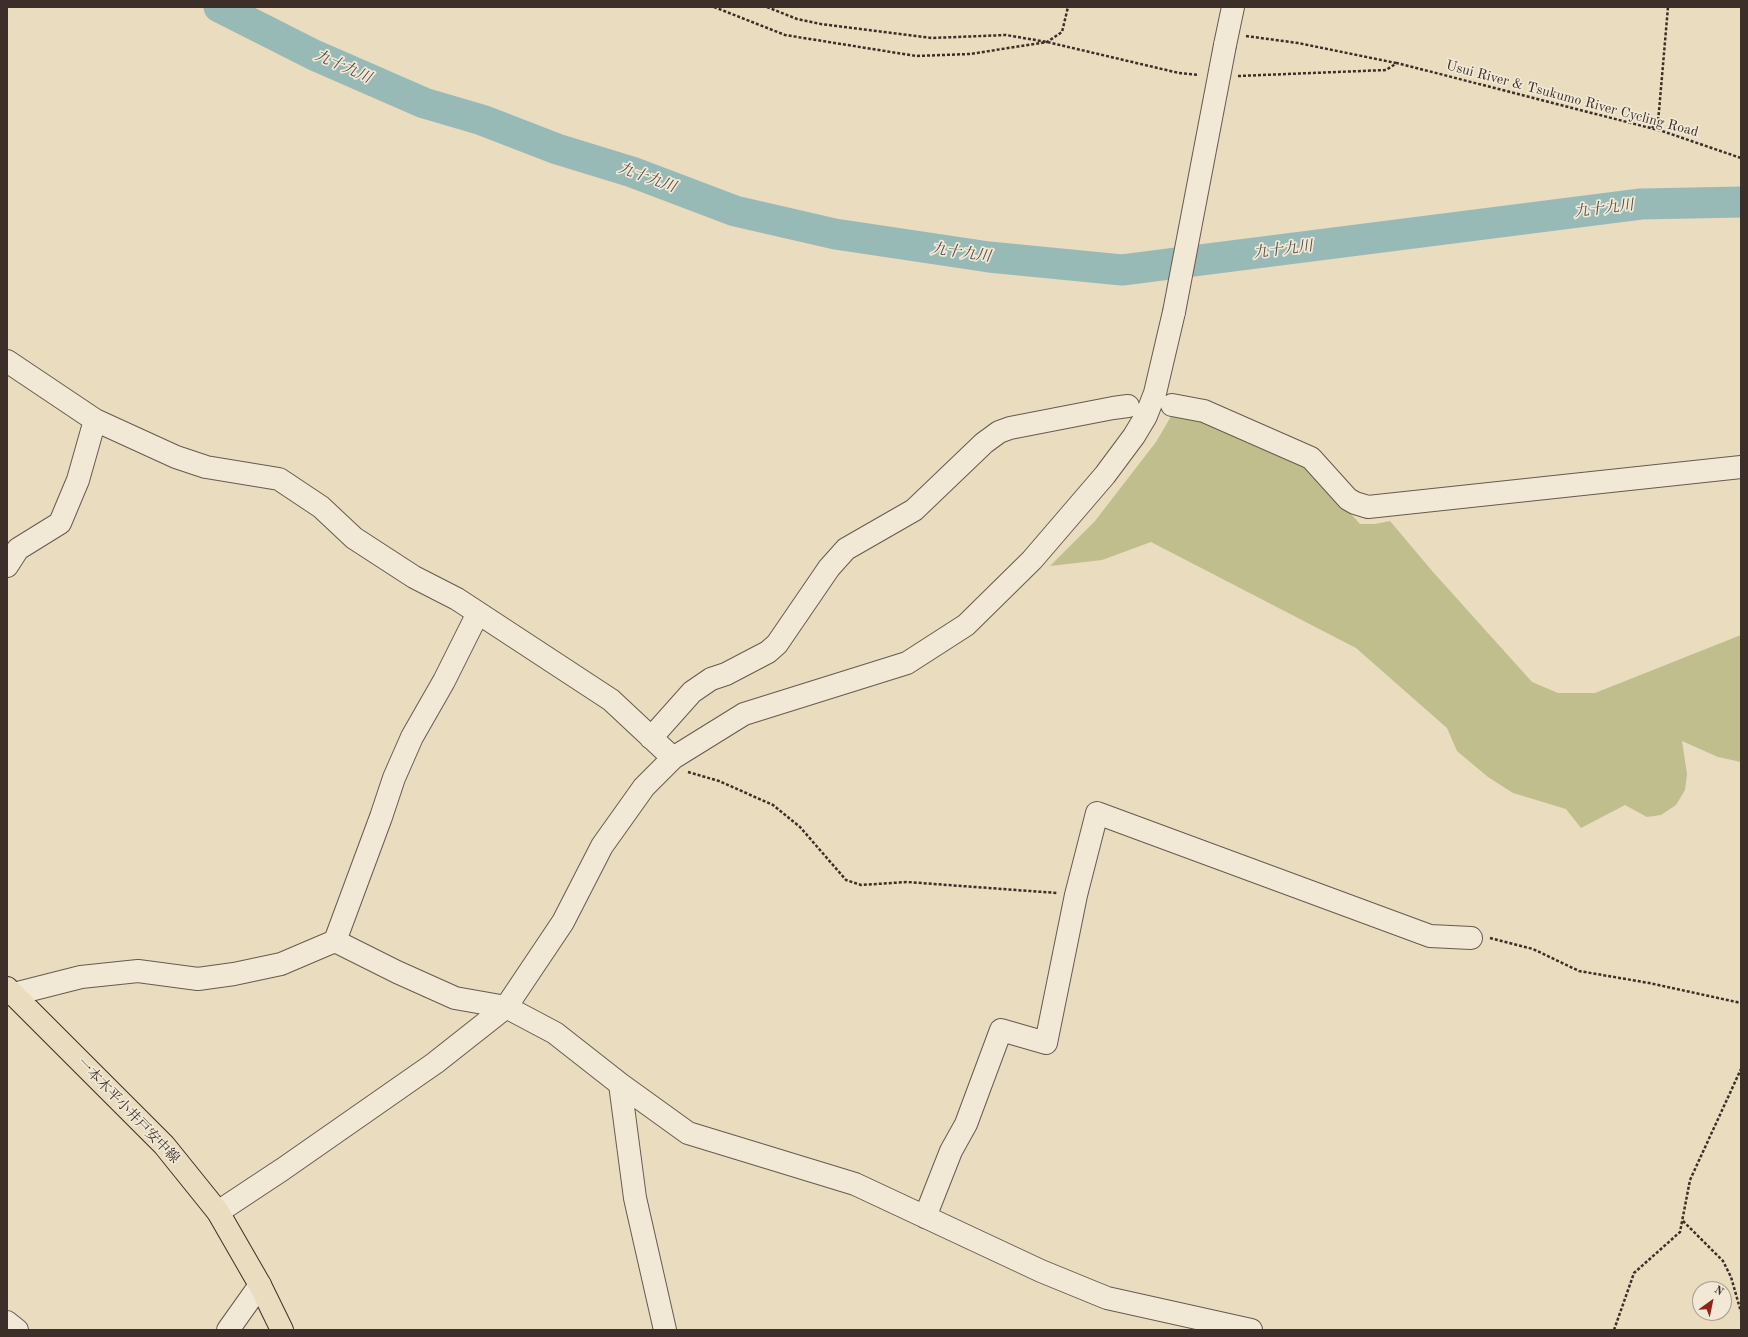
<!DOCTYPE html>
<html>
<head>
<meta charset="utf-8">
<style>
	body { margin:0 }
	#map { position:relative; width:1748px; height:1337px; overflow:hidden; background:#e9dcbf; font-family:"Old Standard TT",serif }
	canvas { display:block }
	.frame { position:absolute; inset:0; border:8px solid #3c2f2a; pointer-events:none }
	.north { position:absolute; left:1692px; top:1281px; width:40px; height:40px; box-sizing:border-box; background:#f1e8d5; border:1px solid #a99e91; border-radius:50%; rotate:33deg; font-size:11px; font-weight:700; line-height:16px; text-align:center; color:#3c2f2a }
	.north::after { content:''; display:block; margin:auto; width:14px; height:18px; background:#8f2418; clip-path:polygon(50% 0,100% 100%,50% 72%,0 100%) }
</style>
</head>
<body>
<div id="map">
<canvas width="1748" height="1337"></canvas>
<div class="frame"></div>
<div class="north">N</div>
</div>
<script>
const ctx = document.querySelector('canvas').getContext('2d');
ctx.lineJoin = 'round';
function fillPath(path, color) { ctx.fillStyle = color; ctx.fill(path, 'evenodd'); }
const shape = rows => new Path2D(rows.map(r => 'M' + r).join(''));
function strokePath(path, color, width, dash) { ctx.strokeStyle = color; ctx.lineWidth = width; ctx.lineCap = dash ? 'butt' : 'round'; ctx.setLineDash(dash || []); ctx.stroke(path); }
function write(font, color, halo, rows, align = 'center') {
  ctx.font = font + ' "Old Standard TT","Noto Serif JP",serif'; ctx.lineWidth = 3.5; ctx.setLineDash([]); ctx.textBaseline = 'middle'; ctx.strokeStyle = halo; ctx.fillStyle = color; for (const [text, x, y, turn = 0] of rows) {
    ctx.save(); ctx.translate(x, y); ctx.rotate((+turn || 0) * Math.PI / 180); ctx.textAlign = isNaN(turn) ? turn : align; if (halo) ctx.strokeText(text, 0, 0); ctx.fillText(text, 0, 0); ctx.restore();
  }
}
fillPath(shape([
	[1173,413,1183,413,1304,465,1317,476,1360,524,1375,524,1390,521,1433,572,1532,682,1558,693,1595,693,1741,635,1741,762,1718,757,1682,741,1687,774,1685,790,1676,805,1661,815,1647,817,1625,805,1581,828,1566,809,1513,793,1488,777,1457,751,1447,728,1356,648,1151,542,1102,560,1050,566,1095,521,1156,442]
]), '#bfbe8c');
strokePath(shape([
	[219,7,314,55,424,103,482,120,557,149,632,172,735,211,835,234,989,257,1122,270,1641,204,1741,202]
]), '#98bab7', 31);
const minor = shape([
	[1225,45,1233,7],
	[7,361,95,420,176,457,206,467,279,479,321,507,354,538,414,577,457,599,611,700,673,758],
	[1172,405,1204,411,1311,458,1348,499,1355,503,1368,507,1741,467],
	[7,566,18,549,60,523,78,480,95,420],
	[651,738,692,692,711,679,726,674,768,652,777,644,829,568,846,549,914,510,984,443,999,432,1010,428,1113,408,1128,406],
	[335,941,397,972,455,998,506,1007,555,1033,620,1084,688,1133,855,1184,1041,1271,1107,1298,1251,1330],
	[7,994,14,994,81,977,138,971,198,979,234,974,281,964,335,941,381,817,394,778,412,737,444,681,478,613],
	[620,1084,635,1198,665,1330],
	[218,1212,283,1169,435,1063,506,1007,563,922,602,846,644,787,673,758,744,714,907,663,966,625,1032,560,1105,475,1134,436,1146,416,1155,393,1174,312],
	[925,1217,951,1151,966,1124,1001,1030,1046,1043,1076,895,1097,813,1430,936,1471,938],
	[7,1322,17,1330],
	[228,1330,260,1285]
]);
const major = shape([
	[7,988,164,1145,218,1212,260,1285,282,1330]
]);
strokePath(minor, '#675a4f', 24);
strokePath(major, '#3c2f2a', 24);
strokePath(shape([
	[714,7,785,35,916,56,970,54,1047,42,1062,32,1068,7],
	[767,7,797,19,821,24,932,38,1006,35,1047,42,1179,73,1199,75],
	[1246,36,1298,43,1396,63],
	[1238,76,1386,70,1397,63,1662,131,1741,158],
	[1652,128,1658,120,1659,111,1668,7],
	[688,772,719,781,773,805,800,827,846,880,861,885,907,882,1057,893],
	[1490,938,1533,949,1579,971,1649,983,1741,1003],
	[1683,1221,1723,1261,1731,1277,1741,1312],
	[1614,1330,1634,1273,1680,1232,1690,1180,1741,1069]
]), '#3c2f2a', 2.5, [3, 2]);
strokePath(minor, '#f1e8d5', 22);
strokePath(major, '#e9dcbf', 22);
const minorBridge = shape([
	[1174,312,1225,45]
]);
strokePath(minorBridge, '#675a4f', 24, []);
strokePath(minorBridge, '#f1e8d5', 22);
write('14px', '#3c2f2a', '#f1e8d5', [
	["Usui River & Tsukumo River Cycling Road",1572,99,15],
	["一本木平小井戸安中線",128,1111,46]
]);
write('italic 15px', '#4e4b46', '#f1e8d5', [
	["九十九川",343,67,24],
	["九十九川",647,178,20],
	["九十九川",1604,209,-7],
	["九十九川",1283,250,-7],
	["九十九川",961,253,8]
]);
</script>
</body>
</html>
